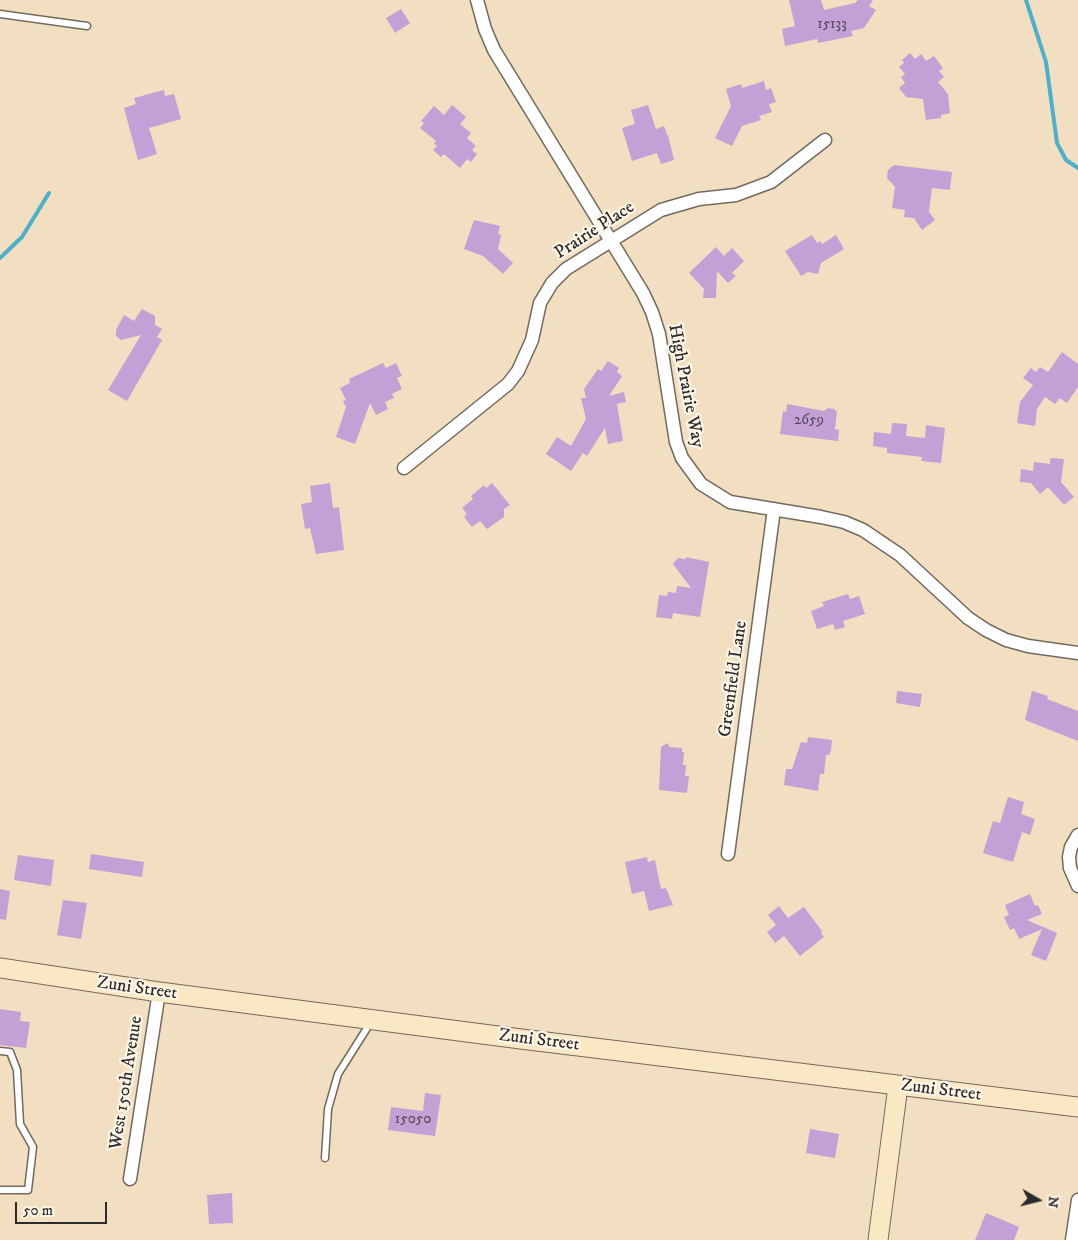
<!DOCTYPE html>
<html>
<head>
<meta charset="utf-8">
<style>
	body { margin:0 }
	#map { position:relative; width:1078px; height:1240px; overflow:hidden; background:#f2dec0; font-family:"IM FELL DW Pica",serif }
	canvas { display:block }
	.north { position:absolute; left:1013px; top:1175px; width:50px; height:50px; -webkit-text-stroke:4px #fcf5e5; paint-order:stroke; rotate:98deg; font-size:14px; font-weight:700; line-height:20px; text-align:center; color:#2b2b2b }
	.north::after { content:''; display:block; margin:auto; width:18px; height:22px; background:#2b2b2b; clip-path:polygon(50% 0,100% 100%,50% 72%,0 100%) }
	.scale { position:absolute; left:15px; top:1202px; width:92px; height:22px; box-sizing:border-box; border:2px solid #2b2b2b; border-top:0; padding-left:6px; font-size:15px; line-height:18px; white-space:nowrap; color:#2b2b2b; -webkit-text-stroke:4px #fcf5e5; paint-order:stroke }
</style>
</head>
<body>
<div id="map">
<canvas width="1078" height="1240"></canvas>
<div class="north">N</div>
<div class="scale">50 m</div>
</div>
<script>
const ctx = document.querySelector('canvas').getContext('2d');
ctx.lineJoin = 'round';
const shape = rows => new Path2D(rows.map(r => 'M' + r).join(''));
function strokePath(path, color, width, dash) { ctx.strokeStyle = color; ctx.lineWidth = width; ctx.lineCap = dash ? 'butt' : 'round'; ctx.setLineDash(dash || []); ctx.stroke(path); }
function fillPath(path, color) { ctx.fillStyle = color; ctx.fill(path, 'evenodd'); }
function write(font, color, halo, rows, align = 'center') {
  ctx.font = font + ' "IM FELL DW Pica",serif'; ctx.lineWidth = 4.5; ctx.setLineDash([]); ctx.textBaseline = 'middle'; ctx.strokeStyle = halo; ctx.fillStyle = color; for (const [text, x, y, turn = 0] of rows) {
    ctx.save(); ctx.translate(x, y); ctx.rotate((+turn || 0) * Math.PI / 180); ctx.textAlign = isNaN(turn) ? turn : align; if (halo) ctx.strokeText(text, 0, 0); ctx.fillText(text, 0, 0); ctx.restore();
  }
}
strokePath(shape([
	[1026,0,1046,62,1057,143,1066,160,1078,168],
	[0,258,22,237,49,193]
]), '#4cb0cb', 4);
fillPath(shape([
	[789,0,821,0,824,10,855,3,858,0,873,0,869,6,876,10,864,28,851,31,853,36,818,43,817,39,785,46,782,29,795,26],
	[401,9,410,23,395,33,386,18],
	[910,53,915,59,921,54,926,61,934,56,943,68,939,71,944,77,938,82,948,94,950,113,941,115,941,118,926,120,923,99,906,97,899,88,905,83,901,77,905,74,899,67,904,63,902,60],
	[764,81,766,90,771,88,776,102,769,104,772,112,759,116,761,120,742,126,732,146,715,138,731,106,726,89,741,84,742,88],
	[164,90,165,96,174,94,181,119,149,128,157,154,138,160,124,108,136,104,134,98],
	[452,105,466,117,460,124,471,133,467,138,476,146,472,150,477,154,471,162,467,159,460,168,444,154,441,157,433,150,437,146,434,143,436,141,420,128,424,123,421,121,434,106,444,115],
	[648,105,656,129,664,126,667,135,668,135,674,160,661,164,657,153,632,161,622,128,635,124,631,110],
	[894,165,952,172,950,190,932,188,929,212,935,220,922,230,914,218,904,217,905,210,892,208,895,187,887,178,888,170],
	[474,220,500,226,498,234,501,235,498,249,513,263,503,274,483,256,464,249],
	[812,235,817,243,820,241,822,244,836,235,844,249,821,263,818,274,808,272,801,276,785,251],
	[716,247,724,256,732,248,744,261,732,273,736,276,728,283,717,271,716,298,703,298,704,289,689,273],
	[142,309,155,316,155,325,162,329,157,337,162,340,127,401,108,390,141,335,121,340,116,336,116,330,124,315,134,321],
	[1062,352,1078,364,1078,387,1067,403,1060,398,1055,404,1045,397,1037,409,1035,426,1017,423,1020,402,1033,385,1023,378,1031,368,1036,372,1040,367,1048,372],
	[608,361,619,368,617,372,622,376,609,396,624,392,626,402,617,404,623,441,608,444,605,428,587,456,583,453,571,471,546,454,557,437,571,446,586,419,581,398,586,398,584,389,598,369,601,371],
	[383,363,386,368,396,363,402,376,397,378,402,389,392,394,394,398,385,402,388,409,376,415,370,403,355,444,336,437,346,407,343,401,346,400,340,388,350,383,349,379],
	[787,404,824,411,828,408,834,409,837,412,835,429,839,430,838,441,780,434,783,411,786,412],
	[892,423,907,424,906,436,925,438,926,425,945,428,941,463,921,461,922,457,887,453,887,448,873,446,874,432,891,434],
	[1050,458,1064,459,1061,482,1074,497,1064,505,1048,487,1040,494,1031,483,1020,482,1021,469,1033,471,1034,462,1050,464],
	[330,483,333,508,339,507,344,550,316,554,310,528,305,529,301,504,312,502,310,486],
	[492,483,510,505,504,509,504,517,487,529,480,521,472,527,464,517,467,514,462,508,473,499,471,496,484,485,486,488],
	[686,557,709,562,700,617,673,613,672,619,656,617,659,595,667,596,668,592,676,593,677,586,691,588,673,564,678,558,686,559],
	[848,594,850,599,859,596,865,614,843,621,845,627,835,630,833,624,817,629,811,611,824,606,822,602],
	[897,691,922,694,920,707,896,703],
	[1032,691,1048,696,1047,699,1078,711,1078,741,1025,720],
	[808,737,832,740,831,750,829,755,826,755,824,774,820,774,818,791,784,785,786,769,792,769,801,742,807,743],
	[667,743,670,747,682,748,682,752,684,752,683,765,686,765,685,776,689,776,687,793,659,790,661,747],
	[1008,797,1024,802,1021,814,1035,819,1030,835,1022,832,1013,862,983,853,993,821,1000,823],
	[91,854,144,862,142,877,89,869],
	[18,855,54,860,51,886,14,880],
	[647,857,648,862,655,860,661,889,666,888,673,905,649,911,644,891,632,894,625,862],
	[0,889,10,891,6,920,0,919],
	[1030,894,1035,906,1038,905,1042,914,1027,920,1057,933,1046,961,1031,955,1042,929,1019,939,1014,928,1010,930,1004,917,1009,915,1005,905],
	[63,900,87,903,81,939,57,935],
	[779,906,788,918,804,907,822,931,821,933,824,937,800,956,784,936,775,943,767,932,776,925,768,915],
	[0,1009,21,1012,20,1021,30,1022,26,1048,0,1045],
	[425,1093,441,1095,435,1136,388,1130,391,1107,423,1111],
	[810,1129,839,1134,835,1158,806,1153],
	[232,1193,233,1223,209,1224,207,1195],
	[986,1213,1019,1227,1014,1240,975,1240]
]), '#c3a1d6');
const lane = shape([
	[0,14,87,26],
	[0,1051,10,1052,17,1070,20,1124,33,1147,28,1190,0,1190],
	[325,1158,328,1109,338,1074,369,1025,370,1020]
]);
const street = shape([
	[477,0,485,29,494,50,643,293,652,312,659,334,676,442,682,458,701,484,730,502,821,517,844,522,863,530,900,555,968,618,986,630,1006,640,1028,646,1078,653],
	[404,468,508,384,518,371,532,340,540,303,552,283,566,269,661,210,699,199,736,195,771,182,825,140],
	[1078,835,1071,847,1069,857,1070,868,1078,886],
	[728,854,774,509],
	[130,1179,159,992],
	[1072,1240,1078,1200]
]);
const secondary = shape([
	[0,968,159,992,521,1039,1078,1107],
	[878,1240,898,1086]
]);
strokePath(lane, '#716a5f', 9);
strokePath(street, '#716a5f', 15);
strokePath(secondary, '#716a5f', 21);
strokePath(lane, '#fff', 6);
strokePath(street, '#fff', 12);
strokePath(secondary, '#fae7c3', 19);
write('15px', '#514856', null, [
	["15133",832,25],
	["2659",809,421],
	["15050",413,1120]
]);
write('18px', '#2b2b2b', '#fcf5e5', [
	["Prairie Place",595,231,-33],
	["High Prairie Way",685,386,79],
	["Greenfield Lane",734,679,-82],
	["Zuni Street",137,989,8],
	["Zuni Street",539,1041,7],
	["West 150th Avenue",127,1083,-81],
	["Zuni Street",941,1091,7]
]);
</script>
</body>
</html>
